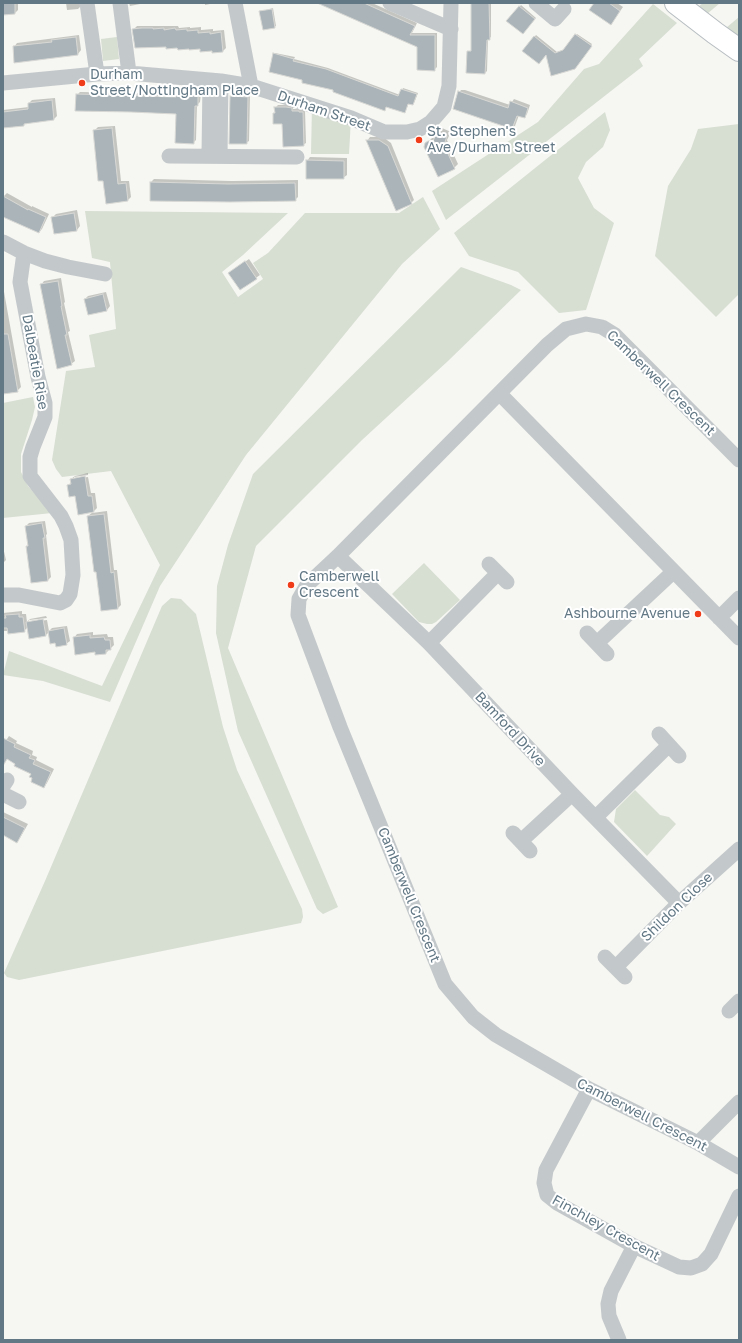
<!DOCTYPE html>
<html>
<head>
<meta charset="utf-8">
<style>
	body { margin:0 }
	#map { position:relative; width:742px; height:1343px; overflow:hidden; background:#f6f6f2; font-family:"Golos Text",sans-serif }
	canvas { display:block }
	.frame { position:absolute; inset:0; border:4px solid #627885; pointer-events:none }
</style>
</head>
<body>
<div id="map">
<canvas width="742" height="1343"></canvas>
<div class="frame"></div>
</div>
<script>
const ctx = document.querySelector('canvas').getContext('2d');
ctx.lineJoin = 'round';
function fillPath(path, color) { ctx.fillStyle = color; ctx.fill(path, 'evenodd'); }
const shape = rows => new Path2D(rows.map(r => 'M' + r).join(''));
function strokePath(path, color, width, dash) { ctx.strokeStyle = color; ctx.lineWidth = width; ctx.lineCap = dash ? 'butt' : 'round'; ctx.setLineDash(dash || []); ctx.stroke(path); }
function write(font, color, halo, rows, align = 'center') {
  ctx.font = font + ' "Golos Text",sans-serif'; ctx.lineWidth = 4; ctx.setLineDash([]); ctx.textBaseline = 'middle'; ctx.strokeStyle = halo; ctx.fillStyle = color; for (const [text, x, y, turn = 0] of rows) {
    ctx.save(); ctx.translate(x, y); ctx.rotate((+turn || 0) * Math.PI / 180); ctx.textAlign = isNaN(turn) ? turn : align; if (halo) ctx.strokeText(text, 0, 0); ctx.fillText(text, 0, 0); ctx.restore();
  }
}
fillPath(shape([
	[703,3,720,3,707,14,698,7],
	[653,4,677,23,639,59,643,66,446,220,432,191,538,122,584,69,599,64],
	[739,17,739,37,726,28],
	[117,37,119,59,103,61,101,39],
	[312,106,351,118,349,154,311,154],
	[605,112,610,130,603,147,586,162,578,178,594,208,614,223,586,310,559,313,518,272,469,256,454,233],
	[739,124,739,294,716,317,655,256,668,186,691,149,698,129],
	[423,197,440,229,402,264,246,455,160,586,110,702,43,681,3,675,9,651,102,686,160,565,111,471,62,477,56,469,52,460,66,371,95,367,89,335,116,329,110,262,92,258,85,211,288,213,243,255,222,272,238,297,263,279,253,263,268,253,305,213,399,213],
	[461,267,511,285,521,290,448,361,362,440,256,546,228,648,338,907,323,914,317,909,238,731,216,633,217,586,228,545,253,474],
	[33,397,35,407,32,420,21,454,21,472,28,486,52,513,3,518,3,403],
	[424,563,460,600,436,622,432,624,427,624,419,622,392,594],
	[171,598,181,599,196,614,223,727,237,770,302,909,303,917,301,923,19,980,7,977,4,973,45,881,162,606],
	[635,790,660,815,669,817,676,824,647,856,614,822,616,809]
]), '#d7ded2');
fillPath(shape([
	[3,3,18,3,18,10,15,13,3,14],
	[66,3,82,3,82,5,78,9,67,10],
	[129,3,145,3,130,6],
	[205,3,215,3,205,5],
	[318,3,372,3,417,23,412,33,437,33,437,67,434,70,418,47],
	[472,3,491,3,491,37,488,39,487,71,485,73,468,52,472,50],
	[595,3,617,3,623,7,614,20],
	[521,5,536,18,523,33,508,21],
	[273,8,276,26,274,27,261,12],
	[137,26,178,26,179,28,190,27,190,28,201,27,201,30,213,29,213,31,224,30,226,48,223,51,178,47,133,30],
	[577,34,592,44,576,66,547,54,524,50,536,35,557,52,565,49],
	[79,35,81,50,78,54,14,47,17,43],
	[275,53,295,57,294,59,328,68,400,95,403,88,418,93,414,103,413,104,409,103,405,112,387,106,384,110,335,90,302,82,302,80,274,54],
	[461,90,465,90,510,105,514,99,530,105,527,114,524,117,519,115,515,126,512,128,459,93],
	[80,92,179,94,180,93,201,93,200,102,197,105,196,140,193,143,177,113,77,95],
	[233,94,250,95,249,141,246,143,231,97],
	[55,98,57,116,54,119,26,122,24,125,3,127,3,110,29,107,29,103,32,100],
	[278,105,289,105,293,106,293,109,301,109,301,110,305,110,306,143,303,145,274,114,276,112,275,108],
	[115,126,121,181,129,181,131,197,127,201,104,179,94,131,98,127],
	[442,128,451,132,447,140,458,164,454,168,426,144,433,137,436,137,438,132],
	[370,137,383,137,391,143,414,200,411,203,367,141],
	[310,157,347,158,347,175,343,178,307,161],
	[154,179,232,181,298,180,298,197,295,200,151,182],
	[7,193,32,207,32,206,49,214,42,229,39,232,3,216,3,197],
	[77,210,80,226,77,230,53,217,56,214],
	[249,259,260,275,240,289,229,273],
	[61,278,65,302,64,303,70,331,68,332,75,361,71,364,41,285,44,281],
	[3,286,21,387,17,391,3,393],
	[106,292,110,306,107,310,85,299,88,296],
	[88,473,88,475,74,477,74,479,88,477,91,493,95,493,97,508,92,513,107,511,114,570,117,570,121,605,118,608,97,571,88,516,93,512,68,485,72,482,71,479,75,476],
	[45,521,47,534,46,535,51,577,48,580,32,582,26,526,29,523],
	[3,547,6,560,3,563],
	[22,611,22,614,26,614,27,622,30,619,46,616,47,618,29,620,29,622,47,620,49,631,52,628,67,626,70,641,66,644,49,632,46,635,28,627,24,631,3,631,3,613],
	[93,632,93,635,107,634,108,637,113,637,114,645,106,653,96,651,74,638,77,634],
	[9,736,17,741,16,743,33,751,32,755,37,757,36,760,54,769,47,783,44,787,33,778,32,773,3,756,3,745],
	[3,812,28,824,20,838,17,842,3,835]
]), '#0003');
const building = shape([
	[3,3,15,3,15,14,3,15,3,3],
	[317,3,364,3,415,26,410,35,435,35,435,71,417,70,417,47,317,3],
	[471,3,489,3,490,40,487,40,485,74,466,73,467,51,471,51,471,3],
	[594,3,609,3,620,11,611,25,589,10,594,3],
	[519,6,535,19,523,34,506,21,519,6],
	[272,9,275,28,263,30,259,11,272,9],
	[141,28,153,28,153,29,164,28,164,30,175,28,176,30,187,29,187,31,198,30,198,33,210,32,210,34,221,32,223,52,212,53,212,51,200,52,200,49,189,50,189,49,178,50,177,48,166,49,166,47,135,48,132,29,141,28],
	[575,34,592,46,575,69,551,76,546,55,539,64,522,51,534,36,555,53,563,50,575,34],
	[76,37,78,55,14,63,13,46,52,42,51,40,76,37],
	[273,53,294,59,293,61,326,69,398,96,401,89,417,94,413,105,408,104,405,113,386,107,385,111,333,92,333,90,302,83,302,80,269,72,273,53],
	[458,91,508,108,510,101,528,108,525,118,517,116,512,129,453,109,458,91],
	[76,94,176,97,176,95,198,96,198,106,195,106,194,144,175,143,176,114,131,112,75,111,76,94],
	[230,96,248,97,247,144,229,144,230,96],
	[52,100,54,120,24,124,24,126,3,128,3,112,28,109,28,103,52,100],
	[274,107,286,107,292,108,292,111,299,111,299,112,303,112,304,146,283,147,282,124,273,124,273,113,275,113,274,107],
	[112,128,118,184,126,183,128,201,106,204,103,181,98,181,93,130,112,128],
	[437,132,447,136,444,145,455,169,438,177,424,147,425,143,428,141,433,141,437,132],
	[366,140,379,140,388,146,412,204,396,211,366,140],
	[306,160,344,161,344,179,306,179,306,160],
	[150,182,228,184,295,183,296,201,230,202,150,201,150,182],
	[3,196,28,210,28,209,46,217,39,233,3,217,3,196],
	[74,213,77,231,54,234,51,217,74,213],
	[245,261,257,279,240,290,228,273,245,261],
	[58,281,62,306,61,306,67,335,65,335,72,365,57,369,40,284,58,281],
	[103,294,107,311,88,315,84,299,103,294],
	[3,334,8,334,18,392,3,394,3,334],
	[85,476,88,496,92,496,94,512,78,515,75,496,69,497,67,485,71,484,70,479,85,476],
	[104,514,111,573,114,572,118,609,101,611,96,572,94,572,87,516,104,514],
	[42,523,45,538,43,538,48,581,31,583,26,546,28,546,25,526,42,523],
	[19,614,19,617,23,617,25,632,8,634,7,628,3,628,3,618,6,618,5,615,19,614],
	[43,619,46,636,29,639,26,622,43,619],
	[64,628,67,645,56,647,55,643,50,644,48,631,64,628],
	[90,635,90,638,104,637,105,640,110,640,111,650,106,650,106,654,95,655,95,652,75,655,73,637,90,635],
	[3,738,15,744,14,747,31,755,29,758,35,760,33,764,51,772,44,788,31,782,32,778,29,777,31,774,14,766,15,764,7,759,3,766,3,738],
	[3,817,25,828,17,843,3,835,3,817]
]);
fillPath(building, '#abb5b9');
strokePath(building, '#d7d7d4', 1);
const secondary = shape([
	[676,3,715,33,739,50]
]);
strokePath(secondary, '#b7bdc1', 24);
strokePath(shape([
	[87,3,97,74],
	[120,3,129,73],
	[235,3,251,86],
	[390,3,451,29],
	[536,3,555,19,564,9],
	[3,83,97,74,129,73,221,81,251,86,351,118,384,132,407,132,420,129,431,122,444,107,449,86,451,3],
	[169,156,297,157],
	[209,156,210,80],
	[220,156,221,81],
	[3,242,24,253,45,261,68,267,105,274],
	[500,394,739,638],
	[739,460,615,335,602,327,586,324,566,329,547,345,338,556,307,585,299,599,298,615,340,727,445,984,473,1017,496,1035,589,1089,698,1143,739,1167],
	[338,556,429,643,572,794,679,903],
	[489,564,507,582],
	[3,595,19,595,60,603,66,600,70,594,73,575,71,540,66,526,61,516,30,476,30,457,33,447,45,417,45,403,38,377,20,282,24,253],
	[719,618,739,598],
	[587,633,607,654],
	[429,643,498,573],
	[597,643,673,572],
	[659,734,679,756],
	[3,786,7,780],
	[3,794,19,802],
	[596,817,669,745],
	[513,833,530,851],
	[521,841,572,794],
	[605,957,625,977],
	[616,967,679,903,739,849],
	[729,1011,739,1001],
	[589,1089,546,1170,544,1183,547,1195,557,1203,634,1246,679,1267,691,1268,702,1264,711,1254,739,1196],
	[698,1143,739,1102],
	[619,1340,609,1316,608,1304,611,1291,634,1246]
]), '#c3c8ca', 15);
strokePath(secondary, '#fff', 22);
for (const [x, y, r, color] of [
	[82,83,4,"#f03c18"],
	[419,140,4,"#f03c18"],
	[291,585,4,"#f03c18"],
	[698,614,4,"#f03c18"]
]) { const dot = new Path2D(); dot.arc(x, y, r, 0, 2 * Math.PI); ctx.fillStyle = color; ctx.fill(dot); strokePath(dot, '#fff', 1.5); }
write('14px', '#627885', '#fff', [
	["Durham",90,75],
	["Street/Nottingham Place",90,91],
	["St. Stephen's",427,132],
	["Ave/Durham Street",427,148],
	["Camberwell",299,577],
	["Crescent",299,593],
	["Ashbourne Avenue",690,614,"right"]
], 'left');
write('14px', '#627885', '#fff', [
	["Durham Street",324,111,19],
	["Dalbeatie Rise",35,362,80],
	["Camberwell Crescent",661,383,44],
	["Bamford Drive",510,729,47],
	["Camberwell Crescent",409,895,68],
	["Shildon Close",677,907,-44],
	["Camberwell Crescent",642,1115,27],
	["Finchley Crescent",606,1228,29]
]);
</script>
</body>
</html>
